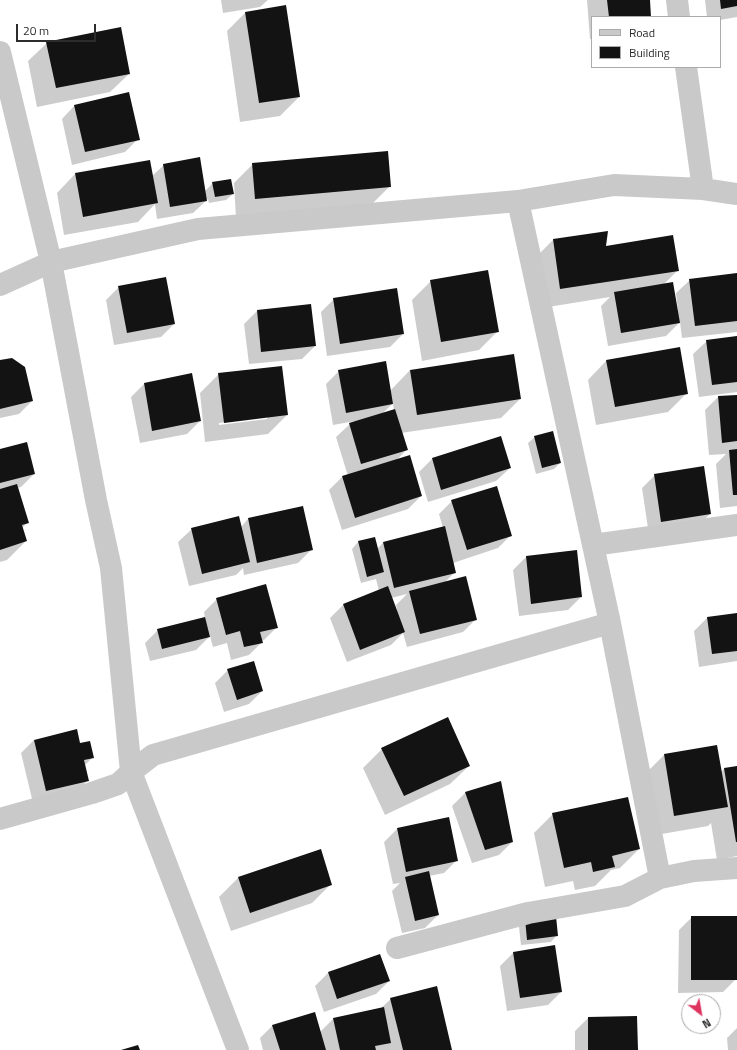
<!DOCTYPE html>
<html>
<head>
<meta charset="utf-8">
<style>
	body { margin:0 }
	#map { position:relative; width:737px; height:1050px; overflow:hidden; background:#fff; font-family:"Titillium Web",sans-serif }
	canvas { display:block }
	.legend { position:absolute; left:591px; top:16px; width:130px; height:52px; box-sizing:border-box; background:#fff; border:1px solid #ababab; margin:0; padding:5px 7px; list-style:none; font-size:12px; color:#2c2c2c }
	.legend li { display:flex; align-items:center; gap:8px; height:20px }
	.legend b { width:20px; border:1px solid #ababab }
	.north { position:absolute; left:681px; top:994px; width:40px; height:40px; box-sizing:border-box; background:#fff; border:1px solid #ababab; border-radius:50%; rotate:149deg; font-size:11px; font-weight:700; line-height:16px; text-align:center; color:#2c2c2c }
	.north::after { content:''; display:block; margin:auto; width:14px; height:18px; background:#df335f; clip-path:polygon(50% 0,100% 100%,50% 72%,0 100%) }
	.scale { position:absolute; left:16px; top:24px; width:80px; height:18px; box-sizing:border-box; border:2px solid #2c2c2c; border-top:0; padding-left:5px; font-size:12px; line-height:14px; white-space:nowrap; color:#2c2c2c; -webkit-text-stroke:3px #fff; paint-order:stroke }
</style>
</head>
<body>
<div id="map">
<canvas width="737" height="1050"></canvas>
<ul class="legend">
<li><b style="height:5px;background:#c9c9c9"></b>Road</li>
<li><b style="height:11px;background:#131313"></b>Building</li>
</ul>
<div class="north">N</div>
<div class="scale">20 m</div>
</div>
<script>
const ctx = document.querySelector('canvas').getContext('2d');
ctx.lineJoin = 'round';
function fillPath(path, color) { ctx.fillStyle = color; ctx.fill(path, 'evenodd'); }
const shape = rows => new Path2D(rows.map(r => 'M' + r).join(''));
function strokePath(path, color, width, dash) { ctx.strokeStyle = color; ctx.lineWidth = width; ctx.lineCap = dash ? 'butt' : 'round'; ctx.setLineDash(dash || []); ctx.stroke(path); }
fillPath(shape([
	[221,0,268,0,260,7,223,13],
	[587,0,649,0,650,17,592,17,592,39,590,39],
	[705,0,737,0,737,17,720,20,720,17,707,17],
	[246,12,299,97,280,116,240,122,227,31],
	[47,43,129,74,110,92,37,107,28,61],
	[75,105,138,139,125,152,72,165,62,119],
	[253,164,390,186,371,205,236,218,234,183],
	[164,165,205,191,213,183,233,194,226,200,209,203,208,199,193,213,157,219,155,204,138,222,64,235,57,193,75,174,152,176],
	[607,232,605,247,678,270,664,284,677,310,678,310,676,293,690,280,737,274,737,332,682,338,680,322,666,336,608,346,601,306,610,297,542,308,534,259,553,240],
	[431,281,498,331,479,350,422,361,412,300],
	[119,287,174,324,161,337,114,345,106,300],
	[334,299,403,334,390,347,327,356,321,312],
	[257,311,315,346,302,359,249,364,244,324],
	[737,337,737,392,699,397,693,354,707,341],
	[0,361,32,401,19,414,0,418],
	[606,361,687,393,668,412,596,425,588,380],
	[410,370,520,399,501,418,401,433,406,450,396,461,421,496,408,509,342,530,329,490,342,477,348,476,336,437,350,424,355,421,333,425,326,384,339,371,390,391],
	[393,403,394,411,381,415],
	[219,374,287,415,268,434,205,442,200,393],
	[267,417,267,419,219,425,219,423],
	[191,375,200,421,187,434,140,443,131,397,144,384],
	[737,396,737,506,720,508,716,464,726,454,709,455,705,410,718,397],
	[535,437,560,463,554,469,536,474,528,443],
	[500,438,510,468,496,481,428,502,419,472,432,459],
	[0,450,34,474,21,487,17,488,28,522,22,528,26,541,7,560,0,562],
	[655,475,710,514,697,527,649,535,642,488],
	[452,501,511,535,498,548,453,563,455,572,445,582,476,619,463,632,407,647,403,633,391,645,347,662,330,618,343,605,379,591,376,579,361,583,352,549,358,542,377,549,383,543,443,528,439,514],
	[407,594,396,605,397,610,396,610,391,598],
	[302,507,311,550,298,563,244,575,243,568,236,575,189,586,178,542,192,529,241,527,248,519],
	[526,557,581,597,568,610,519,616,513,570],
	[217,599,277,627,264,640,261,641,262,642,249,655,231,660,227,643,213,647,210,636,196,650,150,661,145,643,158,630,205,618,204,612],
	[737,614,737,661,699,667,694,631,707,618],
	[228,670,262,691,249,704,224,712,215,683],
	[34,740,80,744,93,757,84,766,88,780,75,793,33,803,21,753],
	[382,749,469,766,450,784,385,815,363,768],
	[664,755,721,772,724,769,737,767,737,856,717,860,711,823,708,826,656,835,645,774],
	[500,782,512,842,499,855,472,863,452,806,465,793],
	[553,814,639,849,620,868,611,870,595,886,575,890,573,881,545,887,534,833],
	[397,829,457,860,444,873,429,876,438,915,425,928,402,933,392,891,400,883,393,884,384,842],
	[320,851,331,884,312,903,231,931,219,897,238,878],
	[692,917,736,979,723,992,678,993,679,930],
	[525,920,557,935,551,942,521,945,519,927],
	[513,953,561,992,548,1005,507,1011,500,966],
	[328,973,389,981,376,994,324,1012,315,986],
	[391,999,451,1050,263,1050,260,1038,273,1025,320,1032,333,1019,381,1008],
	[588,1018,637,1050,575,1050,575,1031],
	[737,1028,737,1050,728,1050,727,1038]
]), '#0003');
fillPath(shape([
	[607,0,650,0,651,17,609,17],
	[720,0,737,0,737,6,721,9],
	[286,5,300,97,259,103,245,12],
	[121,27,130,74,56,88,46,42],
	[129,92,140,140,85,152,74,105],
	[388,151,391,187,255,199,252,163],
	[200,157,207,201,170,207,163,164],
	[150,160,158,203,83,217,75,173],
	[231,179,234,194,215,197,212,182],
	[608,231,606,246,673,235,679,271,560,289,553,239],
	[488,270,499,332,441,342,430,280],
	[737,273,737,321,695,326,689,279],
	[166,277,175,324,127,333,118,286],
	[673,282,680,323,621,333,614,292],
	[397,288,404,334,340,344,333,298],
	[311,304,316,346,261,352,257,310],
	[737,336,737,382,712,385,706,340],
	[680,347,688,394,615,407,606,360],
	[514,354,521,399,417,415,410,370],
	[12,358,25,367,33,401,0,409,0,360],
	[386,361,393,404,346,413,338,370],
	[282,366,288,415,224,423,218,373],
	[192,373,201,421,152,431,144,383],
	[737,395,737,441,722,443,718,396],
	[395,409,408,450,361,464,349,423],
	[553,431,561,463,542,468,534,436],
	[501,436,511,468,441,490,432,458],
	[27,442,35,474,0,483,0,449],
	[737,449,737,495,733,495,729,450],
	[410,455,422,496,355,518,342,476],
	[704,466,711,514,661,522,654,474],
	[17,484,29,523,22,525,27,541,0,550,0,489],
	[497,486,512,536,467,550,451,500],
	[303,506,313,550,257,563,248,518],
	[239,516,250,562,202,574,191,528],
	[445,526,456,573,394,588,383,542],
	[375,537,384,572,367,577,358,541],
	[577,550,582,597,531,604,526,556],
	[466,576,477,620,420,634,409,591],
	[266,584,278,628,260,632,263,643,244,647,240,631,226,635,216,598],
	[388,586,405,632,360,650,343,604],
	[737,613,737,651,712,654,707,617],
	[205,617,210,637,162,649,157,629],
	[254,661,263,691,237,700,227,669],
	[448,717,470,766,404,796,381,748],
	[77,729,80,743,90,741,94,758,84,760,89,781,46,791,34,740],
	[717,745,728,807,674,816,664,754],
	[737,766,737,842,736,842,724,768],
	[501,781,513,842,485,850,465,792],
	[628,797,640,849,612,856,615,867,593,872,591,862,564,868,552,813],
	[449,817,458,861,406,872,397,828],
	[321,849,332,885,250,913,238,877],
	[429,871,439,915,415,921,405,877],
	[556,916,558,936,527,940,525,919],
	[691,916,737,916,737,980,691,980],
	[555,945,562,992,520,998,513,952],
	[380,954,390,981,337,999,328,972],
	[437,986,452,1050,403,1050,390,998],
	[384,1007,391,1043,375,1046,376,1050,340,1050,333,1018],
	[315,1012,326,1050,280,1050,272,1025],
	[637,1016,638,1050,588,1050,588,1017],
	[138,1045,140,1050,121,1050]
]), '#131313');
strokePath(shape([
	[677,0,679,17],
	[0,52,51,262,96,500,111,568,131,772,238,1050],
	[686,67,703,189],
	[518,201,610,623],
	[0,285,51,262,198,229,518,201,614,185,703,189,737,194],
	[593,545,737,525],
	[0,819,92,793,118,784,131,772,153,755,610,623,660,878],
	[397,948,528,913,625,896,660,878,694,871,737,868]
]), '#c9c9c9', 22);
</script>
</body>
</html>
